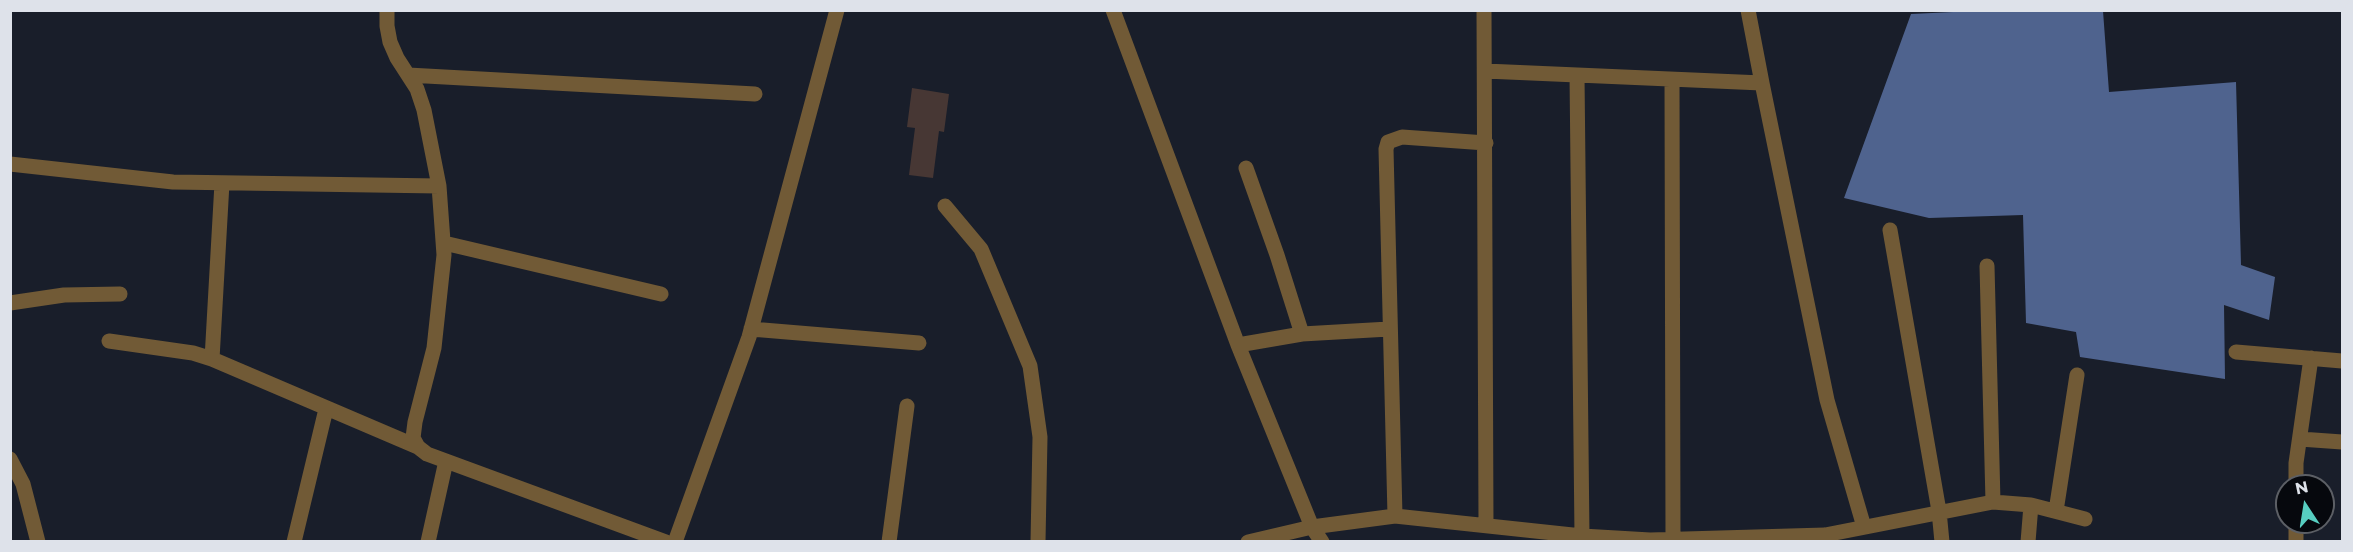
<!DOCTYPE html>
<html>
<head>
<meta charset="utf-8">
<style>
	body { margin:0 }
	#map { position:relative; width:2353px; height:552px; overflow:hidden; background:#191e2a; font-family:Montserrat,sans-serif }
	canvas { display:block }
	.frame { position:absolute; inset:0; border:12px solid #dee2ea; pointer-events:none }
	.north { position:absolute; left:2275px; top:474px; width:60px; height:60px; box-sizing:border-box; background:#06080d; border:2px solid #5c5f65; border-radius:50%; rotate:348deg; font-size:16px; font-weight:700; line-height:24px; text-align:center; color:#dee2ea }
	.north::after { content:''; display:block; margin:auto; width:21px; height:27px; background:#57cec1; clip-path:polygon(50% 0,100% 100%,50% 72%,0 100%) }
</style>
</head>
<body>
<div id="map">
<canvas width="2353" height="552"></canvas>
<div class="frame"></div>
<div class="north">N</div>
</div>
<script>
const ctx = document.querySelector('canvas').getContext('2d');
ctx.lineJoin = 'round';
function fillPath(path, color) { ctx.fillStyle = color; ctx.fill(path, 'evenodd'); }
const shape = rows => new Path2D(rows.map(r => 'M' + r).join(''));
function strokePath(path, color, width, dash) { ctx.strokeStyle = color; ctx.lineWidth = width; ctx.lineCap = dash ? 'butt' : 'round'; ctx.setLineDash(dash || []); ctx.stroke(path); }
fillPath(shape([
	[1974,11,2103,11,2109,92,2236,82,2241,265,2275,277,2269,320,2224,305,2225,379,2080,357,2076,332,2026,323,2023,215,1929,218,1844,198,1911,14]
]), '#4f638e');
fillPath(shape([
	[912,88,949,94,944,132,939,131,933,178,909,175,915,128,907,127]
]), '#473734');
strokePath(shape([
	[387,10,387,26,390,42,397,58,417,89,424,110,439,186],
	[1113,10,1238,345,1312,527,1322,542],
	[1484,10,1486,524],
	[1748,10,1762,83],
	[1485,71,1762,83,1827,400,1864,527],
	[408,75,755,94],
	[1577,75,1582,536],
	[1672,80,1673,539],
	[10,164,173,182,439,186,444,255,434,348,415,422,413,438,418,447,427,454,666,542],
	[1246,168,1277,255,1302,334],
	[945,206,981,249,1030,366,1040,437,1038,542],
	[1890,230,1939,511,1942,542],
	[444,243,661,294],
	[1987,266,1993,502],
	[10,303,64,295,120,294],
	[751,329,919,343],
	[109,341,193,353,212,359,418,447],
	[1238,345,1302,334,1389,329],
	[2236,352,2342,361],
	[212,359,222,183],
	[2300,439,2342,442],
	[10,459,23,484,38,542],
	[2296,486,2296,463,2311,358],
	[2056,511,2077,375],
	[1395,516,1386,149,1388,142,1402,137,1486,143],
	[2296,522,2296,542],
	[294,542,326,409],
	[428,542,446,461],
	[675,542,749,337,837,10],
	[889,542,907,406],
	[1248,542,1312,527,1395,516,1582,536,1650,540,1825,535,1993,502,2031,505,2085,519],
	[2028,542,2031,505]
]), '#715a36', 15);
</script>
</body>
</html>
